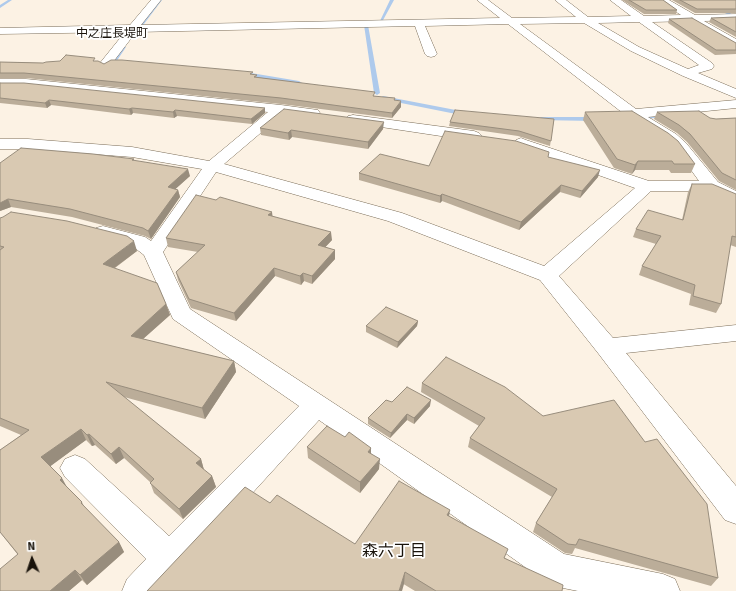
<!DOCTYPE html>
<html>
<head>
<meta charset="utf-8">
<style>
	body { margin:0 }
	#map { position:relative; width:736px; height:591px; overflow:hidden; background:#fcf2e4; font-family:Signika,sans-serif }
	canvas { display:block }
	.north { position:absolute; left:12px; top:539px; width:40px; height:40px; -webkit-text-stroke:3px #fff; paint-order:stroke; rotate:357deg; font-size:11px; font-weight:700; line-height:16px; text-align:center; color:#19130b }
	.north::after { content:''; display:block; margin:auto; width:14px; height:18px; background:#19130b; clip-path:polygon(50% 0,100% 100%,50% 72%,0 100%) }
</style>
</head>
<body>
<div id="map">
<canvas width="736" height="591"></canvas>
<div class="north">N</div>
</div>
<script>
const ctx = document.querySelector('canvas').getContext('2d');
ctx.lineJoin = 'round';
const shape = rows => new Path2D(rows.map(r => 'M' + r).join(''));
function fillPath(path, color) { ctx.fillStyle = color; ctx.fill(path, 'evenodd'); }
function strokePath(path, color, width, dash) { ctx.strokeStyle = color; ctx.lineWidth = width; ctx.lineCap = dash ? 'butt' : 'round'; ctx.setLineDash(dash || []); ctx.stroke(path); }
function write(font, color, halo, rows, align = 'center') {
  ctx.font = font + ' Signika,"Noto Sans JP",sans-serif'; ctx.lineWidth = 3.5; ctx.setLineDash([]); ctx.textBaseline = 'middle'; ctx.strokeStyle = halo; ctx.fillStyle = color; for (const [text, x, y, turn = 0] of rows) {
    ctx.save(); ctx.translate(x, y); ctx.rotate((+turn || 0) * Math.PI / 180); ctx.textAlign = isNaN(turn) ? turn : align; if (halo) ctx.strokeText(text, 0, 0); ctx.fillText(text, 0, 0); ctx.restore();
  }
}
fillPath(shape([
	[8,0,12,0,0,8,0,5,8,0],
	[158,0,162,0,141,28,139,28,158,0],
	[390,0,394,0,382,22,379,23,390,0],
	[702,0,707,0,735,16,732,17,702,0],
	[366,24,368,25,380,93,377,95,374,93,364,25,366,24],
	[122,46,126,47,116,62,112,62,112,61,122,46],
	[245,72,299,81,302,83,299,85,243,75,242,74,245,72],
	[383,96,466,112,469,114,466,116,381,99,380,98,383,96],
	[667,112,670,114,669,115,649,119,646,117,667,112],
	[541,117,594,117,597,119,594,121,539,120,539,118,541,117]
]), '#aecaec');
const minor = shape([
	[151,0,161,0,141,25,500,18,477,0,488,0,512,18,576,17,555,0,566,0,588,17,631,16,610,0,621,0,644,16,681,15,658,0,669,0,695,15,736,14,736,20,704,21,736,39,736,47,691,21,652,22,712,63,714,66,712,69,698,73,736,89,736,98,683,76,631,51,584,23,520,24,636,109,736,100,736,108,648,117,676,134,686,143,718,182,736,191,736,203,709,191,651,191,559,276,613,338,736,325,736,341,626,353,736,486,736,524,725,520,598,353,540,280,388,221,216,172,163,252,190,309,564,554,663,574,675,579,680,591,578,591,558,587,546,582,319,420,163,591,122,591,127,579,146,559,65,477,60,468,65,459,75,455,85,459,169,536,299,406,173,319,144,255,131,245,96,236,93,232,96,228,103,226,145,237,151,241,202,169,132,157,28,149,0,149,0,139,28,139,132,147,209,161,268,112,26,87,0,87,0,79,26,79,281,105,318,110,320,113,318,116,313,117,283,114,224,164,402,213,544,266,635,188,516,146,513,143,516,140,521,138,526,140,649,181,699,181,676,149,666,140,628,117,508,24,425,26,437,54,435,56,431,57,427,56,425,54,415,26,136,32,110,66,106,67,102,66,100,63,125,32,0,34,0,28,130,25,151,0],
	[639,22,699,65,688,69,639,47,598,23,639,22],
	[353,115,474,131,479,133,482,136,479,139,474,141,348,122,346,119,348,116,353,115]
]);
strokePath(minor, '#7b6d58', 1);
fillPath(minor, '#fff');
fillPath(shape([
	[622,0,663,0,677,10,676,14,644,14],
	[672,0,736,0,736,13,695,13],
	[736,17,736,37,709,22,711,18],
	[669,19,736,43,736,54,715,55,668,23],
	[96,61,104,64,253,74,257,77,375,96,395,101,401,107,392,118,281,104,26,78,0,78,0,62,43,63],
	[0,83,265,108,265,113,252,124,177,116,174,118,133,113,131,115,51,105,47,108,0,103],
	[585,112,695,164,691,173,671,173,669,170,635,170,632,174,614,168,583,120],
	[657,112,716,119,736,118,736,190,719,181,687,142,677,133,654,119],
	[554,119,550,146,518,136,449,126,450,122],
	[260,128,383,129,368,149,292,137,289,140,261,135],
	[548,157,598,177,580,198,560,192,519,230,442,201,440,203,359,180,359,173,429,166],
	[134,159,134,161,190,176,175,189,178,190,180,197,151,239,145,236,72,217,11,207,0,211,0,163],
	[692,184,736,194,736,247,730,245,721,304,716,313,689,305,691,294,639,275,642,266,656,244,633,237,636,229,682,220,688,192],
	[216,200,272,212,272,216,332,240,325,247,335,250,335,259,312,284,304,281,301,285,275,276,236,321,191,308,178,280,176,272,198,252,168,247,166,238],
	[0,218,137,251,115,268,166,304,170,315,143,339,234,361,236,372,205,419,124,397,201,459,204,470,212,476,216,487,183,519,154,493,150,482,124,458,116,464,95,445,92,446,86,440,50,466,67,487,82,502,85,508,119,542,124,552,87,585,82,580,69,591,0,591,18,555,0,532,0,450,21,435,0,426],
	[418,321,417,326,397,348,366,332,366,326],
	[446,357,718,578,711,586,575,548,572,554,565,553,533,532,536,523,552,497,468,447,470,438,479,426,421,392,422,383],
	[392,402,430,406,414,424,407,420,390,438,368,424,368,418],
	[345,437,371,448,371,453,379,469,360,493,308,458,307,447],
	[270,503,355,544,449,516,505,558,562,591,415,591]
]), '#bbad99');
fillPath(shape([
	[49,100,51,105,47,108,45,103],
	[401,101,401,107,392,118,392,113],
	[132,108,133,113,131,115,129,109],
	[265,108,265,113,252,124,251,119],
	[175,110,177,116,174,118,173,112],
	[384,122,383,129,368,149,368,142],
	[291,130,292,137,289,140,288,133],
	[638,161,635,170,632,174,635,165],
	[188,169,190,176,170,194,168,187],
	[600,170,598,177,580,198,582,191],
	[561,185,560,192,519,230,521,222],
	[178,190,180,197,151,239,148,231],
	[442,194,442,201,440,203,440,196],
	[8,199,11,207,0,211,0,203],
	[272,212,273,220,268,215],
	[331,232,332,240,319,254,318,245],
	[134,241,137,251,106,274,103,264],
	[335,250,335,259,312,284,312,276],
	[274,268,275,276,236,321,234,313],
	[303,273,304,281,301,285,300,276],
	[166,304,170,315,134,347,131,336],
	[418,321,417,326,397,348,398,342],
	[234,361,236,372,205,419,202,408],
	[431,400,430,406,414,424,414,418],
	[407,414,407,420,390,438,391,433],
	[81,429,86,440,48,468,41,457],
	[89,434,95,445,92,446,87,435],
	[119,447,124,458,116,464,111,454],
	[371,448,371,459,368,452],
	[201,459,204,470,196,463],
	[380,459,379,469,360,493,360,482],
	[212,476,216,487,183,519,179,509],
	[62,478,68,489,60,480],
	[450,510,448,523,447,515],
	[119,542,124,552,87,585,80,575],
	[75,570,82,580,69,591,50,591],
	[405,572,404,584,402,591,399,591]
]), '#988d7d');
const building = shape([
	[629,0,663,0,677,10,646,10,629,0],
	[680,0,736,0,736,9,697,9,680,0],
	[736,17,736,32,711,18,736,17],
	[692,18,736,43,736,50,716,50,669,19,692,18],
	[66,55,95,58,93,61,98,61,104,64,111,60,122,60,253,72,250,74,257,75,254,77,375,92,373,96,395,98,394,100,401,101,392,113,281,98,24,73,0,73,0,62,43,63,46,62,60,61,66,55],
	[0,83,24,83,265,108,251,119,175,110,173,112,132,108,129,109,49,100,45,103,0,98,0,83],
	[284,109,384,122,368,142,291,130,288,133,260,128,284,109],
	[455,110,554,119,551,141,519,131,450,122,455,110],
	[632,111,668,133,678,141,695,164,674,164,672,161,638,161,635,165,617,159,585,112,632,111],
	[699,111,710,118,716,119,736,118,736,180,722,173,690,134,679,125,657,112,699,111],
	[445,131,516,141,549,152,548,157,600,170,582,191,561,185,521,222,442,194,440,196,359,173,380,154,429,166,445,131],
	[21,148,93,154,134,159,132,160,188,169,168,187,178,190,148,231,143,228,70,209,8,199,0,203,0,163,21,148],
	[692,184,712,184,736,194,736,237,732,236,721,304,693,296,695,285,642,266,661,236,636,229,648,210,683,220,692,184],
	[196,195,216,200,220,197,272,212,268,215,331,232,318,245,335,250,312,276,303,273,300,276,274,268,234,313,189,299,176,272,205,245,166,238,196,195],
	[11,212,67,221,127,236,134,241,103,264,157,283,166,304,131,336,234,361,202,408,106,382,201,459,196,463,212,476,179,509,150,483,154,479,119,447,111,454,89,434,87,435,81,429,41,457,62,478,60,480,82,502,81,503,119,542,80,575,75,570,50,591,0,591,0,569,18,554,0,532,0,450,29,430,0,418,0,250,4,247,0,246,0,218,3,217,11,212],
	[386,307,418,321,398,342,366,326,386,307],
	[446,357,505,387,543,416,614,400,645,442,657,439,707,504,718,578,579,539,576,545,568,544,536,523,557,489,470,438,485,418,422,383,446,357],
	[407,387,431,400,414,418,407,414,391,433,368,418,386,400,392,402,407,387],
	[327,426,345,437,349,432,371,448,368,452,380,459,360,482,307,447,327,426],
	[399,481,450,510,447,515,508,549,504,558,563,585,562,591,436,591,405,572,399,591,147,591,245,487,270,503,277,495,355,544,399,481]
]);
fillPath(building, '#d9c9b2');
strokePath(building, '#988d7d', 1);
write('12px', '#19130b', '#fff', [
	["中之庄長堤町",112,34]
]);
write('16px', '#19130b', '#fff', [
	["森六丁目",394,552]
]);
</script>
</body>
</html>
